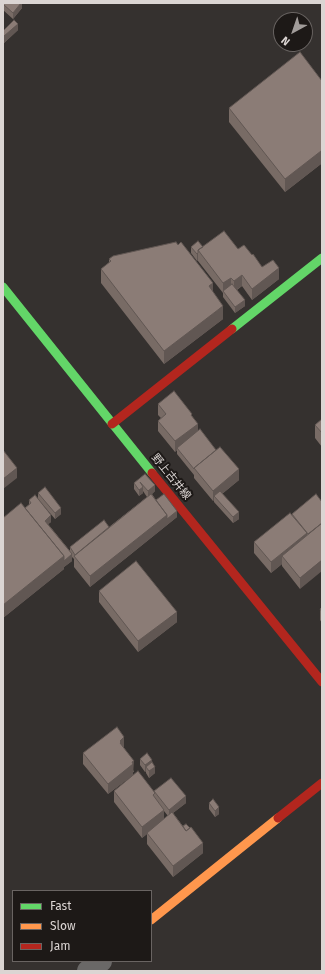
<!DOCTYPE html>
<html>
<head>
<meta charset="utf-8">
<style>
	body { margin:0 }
	#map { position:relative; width:325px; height:974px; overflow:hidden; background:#35312f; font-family:"Fira Sans",sans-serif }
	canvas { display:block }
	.frame { position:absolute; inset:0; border:4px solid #dbd5d3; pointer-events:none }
	.legend { position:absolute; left:12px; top:890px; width:140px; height:72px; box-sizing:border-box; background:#1d1917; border:1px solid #696462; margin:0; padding:5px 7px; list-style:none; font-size:12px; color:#dbd5d3 }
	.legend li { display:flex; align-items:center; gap:8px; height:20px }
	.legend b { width:20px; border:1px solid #696462 }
	.north { position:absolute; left:273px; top:12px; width:40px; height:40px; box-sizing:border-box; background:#1d1917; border:1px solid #696462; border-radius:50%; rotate:220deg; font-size:11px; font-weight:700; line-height:16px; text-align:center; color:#dbd5d3 }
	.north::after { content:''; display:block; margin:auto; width:14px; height:18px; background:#a19c9a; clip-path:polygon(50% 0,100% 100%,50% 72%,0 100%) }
</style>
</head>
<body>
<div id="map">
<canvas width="325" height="974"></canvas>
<div class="frame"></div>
<ul class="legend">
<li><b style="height:5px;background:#63d668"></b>Fast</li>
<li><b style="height:5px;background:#ff974d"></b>Slow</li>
<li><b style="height:5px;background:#b3261e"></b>Jam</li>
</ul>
<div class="north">N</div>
</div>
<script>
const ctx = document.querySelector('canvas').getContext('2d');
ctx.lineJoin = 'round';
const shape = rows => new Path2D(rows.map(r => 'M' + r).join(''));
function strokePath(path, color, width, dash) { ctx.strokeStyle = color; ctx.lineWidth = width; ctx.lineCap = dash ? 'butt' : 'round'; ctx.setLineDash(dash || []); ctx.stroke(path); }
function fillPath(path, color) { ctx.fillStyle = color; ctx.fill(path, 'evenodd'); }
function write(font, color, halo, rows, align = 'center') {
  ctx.font = font + ' "Fira Sans","Noto Sans JP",sans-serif'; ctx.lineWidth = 4; ctx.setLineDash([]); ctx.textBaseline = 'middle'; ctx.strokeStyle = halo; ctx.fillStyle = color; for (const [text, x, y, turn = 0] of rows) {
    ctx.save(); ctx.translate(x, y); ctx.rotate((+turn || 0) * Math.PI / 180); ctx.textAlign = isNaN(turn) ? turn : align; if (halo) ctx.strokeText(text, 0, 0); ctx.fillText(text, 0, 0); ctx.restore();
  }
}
strokePath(shape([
	[88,971,101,961]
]), '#6a6867', 22);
strokePath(shape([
	[3,287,152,473],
	[232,329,322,258]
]), '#63d668', 9);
strokePath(shape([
	[151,920,278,818]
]), '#ff974d', 9);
strokePath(shape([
	[112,424,232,329],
	[152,473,322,682],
	[278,818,322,783]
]), '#b3261e', 9);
fillPath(shape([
	[3,3,22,3,22,8,13,19,3,10],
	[18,30,4,43,3,41,3,31],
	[322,81,322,166,321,164,285,192,229,122,229,108],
	[191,247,203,247,238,249,252,255,262,267,279,279,252,300,242,286,237,290,245,306,235,313,223,297,223,293,198,261,198,260,197,261,191,253],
	[109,259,213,292,223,319,164,364,101,283,101,269,109,263],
	[158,404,192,416,198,431,239,480,222,494,239,519,233,523,214,502,214,500,213,501,194,478,194,475,177,454,177,450,175,452,158,431,158,421,161,418,158,415],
	[322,419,322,447,315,438,315,425],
	[145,474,155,491,152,494,156,500,177,517,90,587,74,567,74,559,72,557,72,561,64,567,64,569,3,618,3,518,25,508,29,505,29,500,51,522,48,524,70,551,70,547,109,527,147,497,143,491,143,493,139,496,134,489,134,483],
	[38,493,61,514,55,519,38,499],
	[316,494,300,589,282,566,282,564,271,573,254,553,254,542,292,516,292,514],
	[99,591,177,622,138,652,99,602],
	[322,608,322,623,320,620,320,609],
	[124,748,134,772,133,772,133,775,108,794,83,764,83,753],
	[140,759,152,763,155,773,149,778,146,773,146,771,145,772,140,765],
	[114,791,154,791,186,803,173,813,203,853,173,877,147,844,147,834,142,838,114,802],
	[164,811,168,816,164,819],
	[209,803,219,814,215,817,209,809],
	[321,875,322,875,322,887,321,886]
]), '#786b65');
fillPath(shape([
	[21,3,22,3,22,8,13,19,13,13],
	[18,24,18,30,4,43,4,36],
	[321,151,321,164,285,192,285,179],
	[198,253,198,260,197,261,197,254],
	[279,268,279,279,252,300,252,289],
	[242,275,242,286,234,291,234,281],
	[231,278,231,288,223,292,223,283],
	[213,283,213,296,209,286],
	[245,300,245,306,235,313,235,307],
	[223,306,223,319,164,364,164,351],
	[198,424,198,435,177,448,177,450,175,452,175,441],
	[17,468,17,478,3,489,3,479],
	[239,469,239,480,217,498,214,496,214,500,213,501,213,491],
	[155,485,155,491,148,497,148,491],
	[143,487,143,493,139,496,139,490],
	[61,508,61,514,55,519,55,513],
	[177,511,177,517,90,587,90,576,167,515],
	[239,512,239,519,233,523,233,517],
	[51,515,51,522,45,527,45,521],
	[307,533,307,543,282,556,282,564,271,573,271,562],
	[72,554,72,561,64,567,64,569,3,618,3,605,64,556],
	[322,560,322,571,300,589,300,578],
	[177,612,177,622,138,652,138,641],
	[124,737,124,748,121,750,120,741],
	[152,760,152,766,146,767,146,771,145,772,145,765],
	[134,761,133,775,108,794,108,784],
	[155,767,155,773,149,778,149,771],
	[186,796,186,803,169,816,169,810],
	[219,807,219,814,215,817,215,811],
	[164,810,164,821,147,833,147,834,142,838,142,827],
	[203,843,203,853,173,877,173,866]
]), '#615753');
const building = shape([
	[3,3,21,3,13,13,3,4,3,3],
	[14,20,18,24,4,36,3,34,3,31,14,20],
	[300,52,322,81,322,152,321,151,285,179,229,108,300,52],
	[224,231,238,249,244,245,252,255,253,254,262,267,273,260,279,268,252,289,242,275,234,281,231,278,223,283,198,250,224,231],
	[198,241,203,247,198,250,198,253,197,254,191,247,198,241],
	[176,242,178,245,181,242,213,283,209,286,223,306,164,351,101,269,111,261,109,259,113,256,176,242],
	[232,284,245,300,235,307,223,291,232,284],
	[174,391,192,414,191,415,198,424,175,441,158,421,166,414,158,404,174,391],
	[322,419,322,433,315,425,322,419],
	[200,429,216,450,194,468,194,469,177,448,200,429],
	[220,447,239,469,213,491,194,468,220,447],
	[3,450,17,468,3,479,3,450],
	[145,474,155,485,148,491,140,482,143,487,139,490,134,483,145,474],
	[45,487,61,508,55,513,38,493,45,487],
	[220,491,239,512,233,517,214,496,220,491],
	[151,494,167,515,90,576,74,556,151,494],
	[164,494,177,511,167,519,167,515,156,500,164,494],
	[316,494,322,502,322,523,308,534,292,514,316,494],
	[35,495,51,515,45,521,72,554,64,561,64,556,25,508,31,503,29,500,35,495],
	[21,503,64,556,3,605,3,518,21,503],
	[290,513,307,533,271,562,254,542,290,513],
	[104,520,109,527,75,555,70,547,104,520],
	[322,523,322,560,300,578,282,556,322,523],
	[136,561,177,612,138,641,99,591,136,561],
	[322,608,322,612,320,609,322,608],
	[117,727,124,737,120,741,121,742,120,743,134,761,132,762,133,764,108,784,83,753,117,727],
	[147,753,152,760,145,765,140,759,147,753],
	[152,762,155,767,149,771,146,767,152,762],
	[138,771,155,793,153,795,164,810,142,827,114,791,138,771],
	[171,778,186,796,169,810,154,791,171,778],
	[213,799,219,807,215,811,209,803,213,799],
	[172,812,186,831,191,827,203,843,173,866,147,833,172,812],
	[186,824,190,828,186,831,183,826,186,824]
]);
fillPath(building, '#8b7c76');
strokePath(building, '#615753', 1);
write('11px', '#dbd5d3', '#1d1917', [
	["野上古井線",171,477,51]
]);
</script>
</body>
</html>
